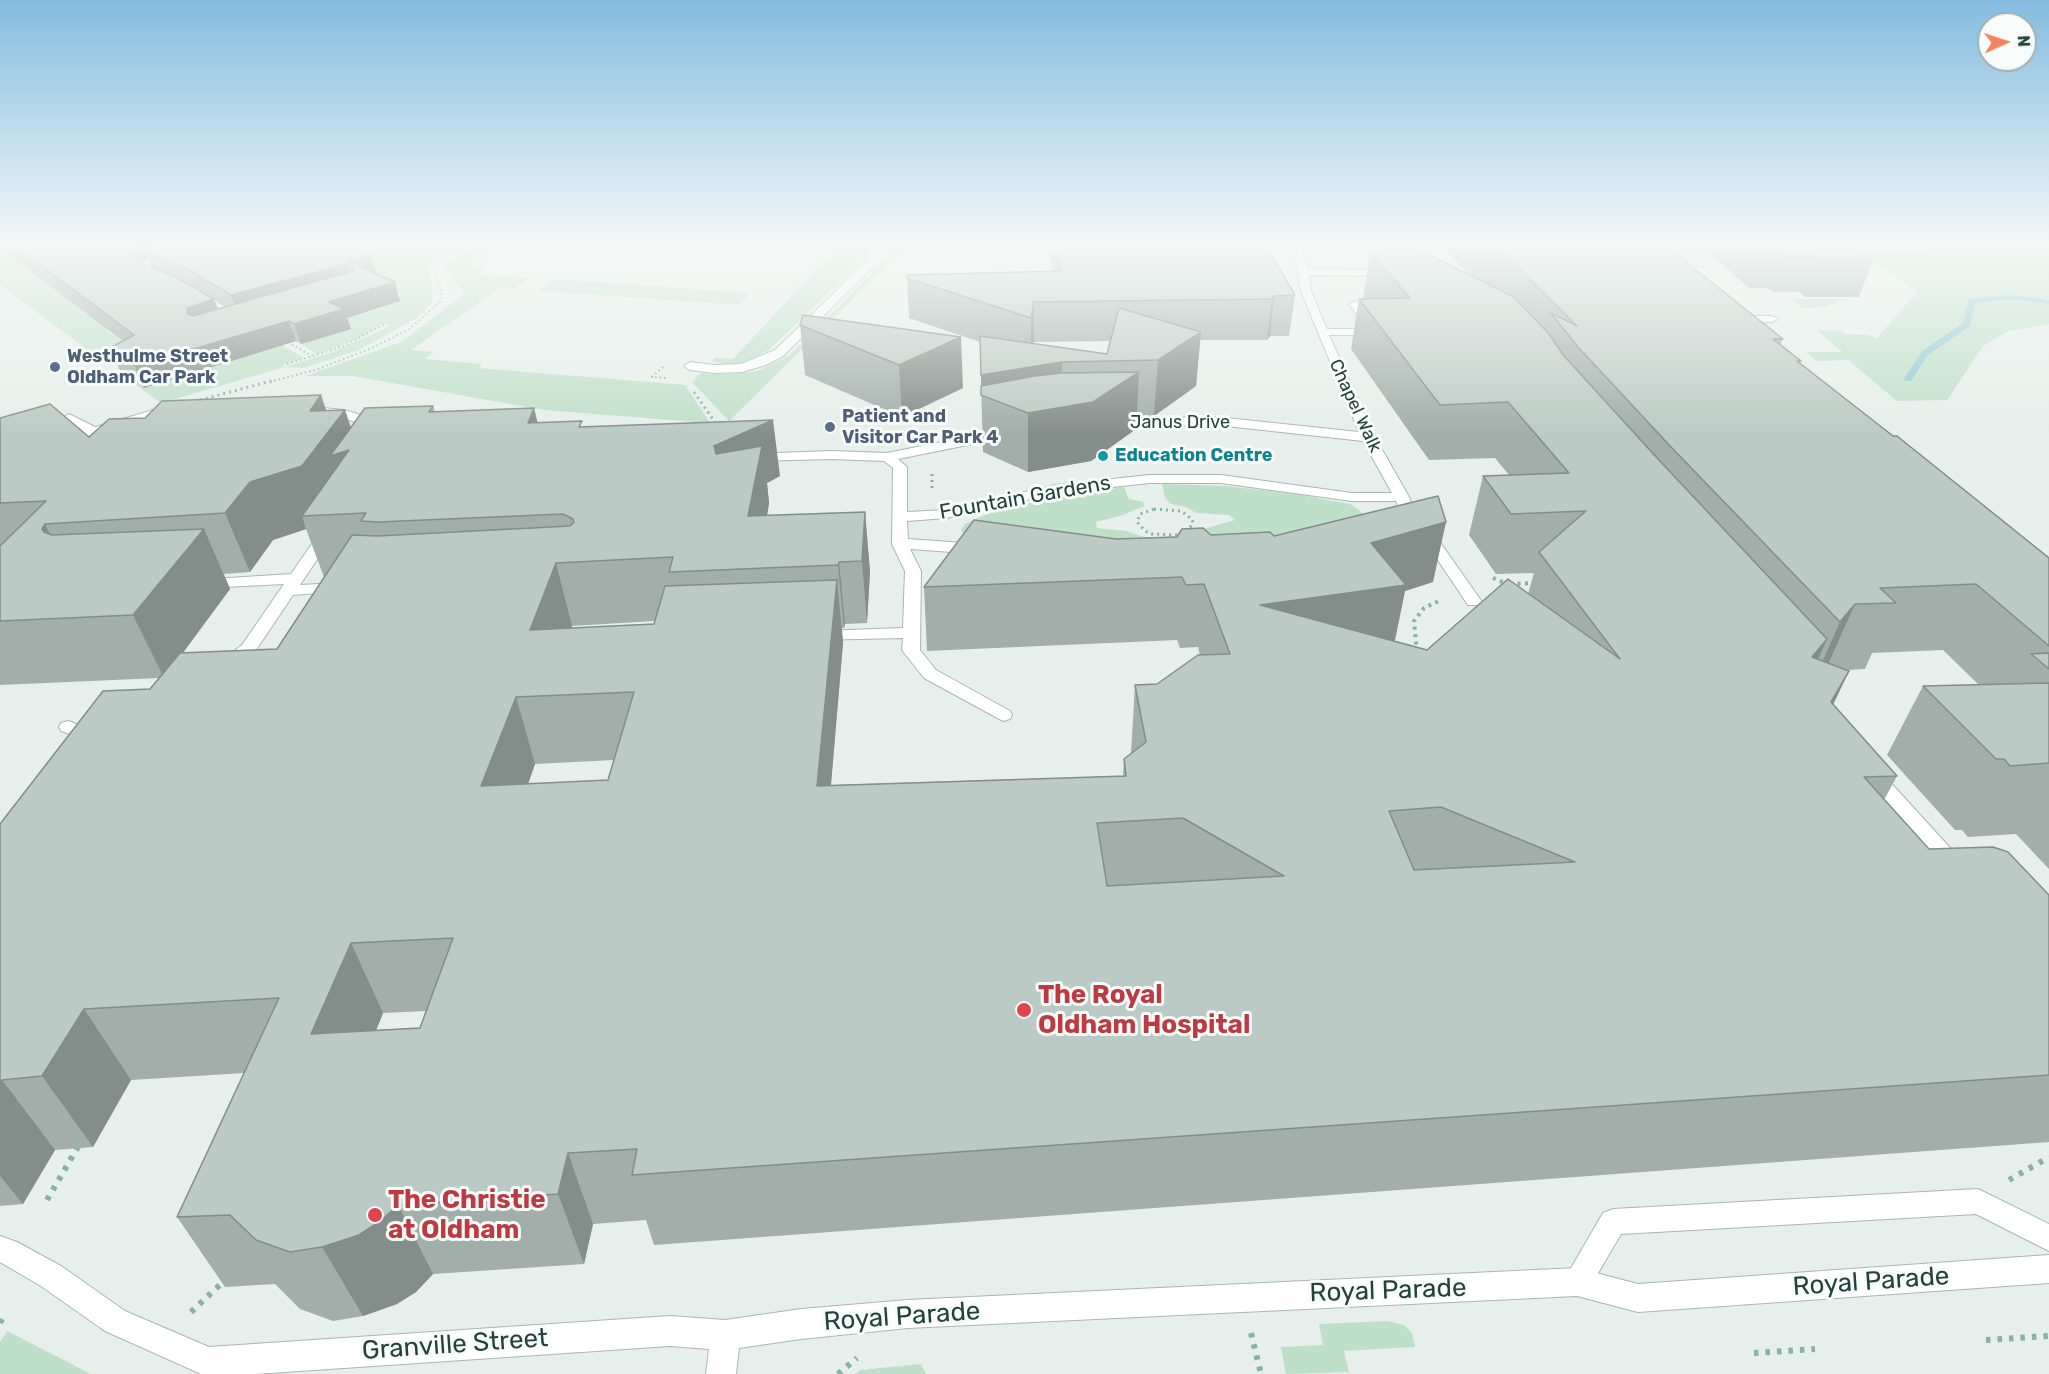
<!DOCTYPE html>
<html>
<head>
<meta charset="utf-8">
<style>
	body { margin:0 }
	#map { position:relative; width:2049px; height:1374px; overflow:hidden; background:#e6efeb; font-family:Rubik,sans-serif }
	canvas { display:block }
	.north { position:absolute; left:1977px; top:12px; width:60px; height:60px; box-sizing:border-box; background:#f7fbf9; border:2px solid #a3b1ad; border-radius:50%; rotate:87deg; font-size:16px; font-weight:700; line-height:24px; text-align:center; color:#24423a }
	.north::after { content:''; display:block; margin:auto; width:21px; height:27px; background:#f4845f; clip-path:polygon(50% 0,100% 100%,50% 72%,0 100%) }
</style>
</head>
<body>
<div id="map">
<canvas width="2049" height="1374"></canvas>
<div class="north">N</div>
</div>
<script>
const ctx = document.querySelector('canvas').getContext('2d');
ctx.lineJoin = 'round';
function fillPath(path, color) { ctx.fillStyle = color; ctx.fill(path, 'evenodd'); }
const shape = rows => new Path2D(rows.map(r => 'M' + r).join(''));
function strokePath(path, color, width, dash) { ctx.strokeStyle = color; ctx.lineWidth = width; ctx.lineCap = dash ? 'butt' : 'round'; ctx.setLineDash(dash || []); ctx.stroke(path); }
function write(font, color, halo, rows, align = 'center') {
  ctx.font = font + ' Rubik,sans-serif'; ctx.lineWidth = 6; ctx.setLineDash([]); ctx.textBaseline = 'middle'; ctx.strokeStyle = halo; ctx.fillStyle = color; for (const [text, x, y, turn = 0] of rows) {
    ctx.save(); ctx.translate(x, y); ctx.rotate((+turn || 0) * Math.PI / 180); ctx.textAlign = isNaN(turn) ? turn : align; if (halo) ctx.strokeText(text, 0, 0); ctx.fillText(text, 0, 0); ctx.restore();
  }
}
fillPath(shape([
	[341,243,468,243,428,268,432,283,432,303,417,318,359,350,303,368,284,367,161,403,121,374,125,373,145,388,211,368,195,358,282,345,304,358,282,365,285,367,333,352,384,329,389,324,383,324,355,340,317,354,301,344,342,319,382,308,392,297,402,294],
	[480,243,504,243,469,266,485,267,478,274,530,278,514,289,500,288,411,350,433,352,425,359,482,364,479,368,685,385,710,423,544,410,353,376,305,376,401,342,464,294,444,266],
	[841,243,881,243,769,350,741,363,727,364,712,361,715,358,733,359],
	[902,243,910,243,729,421,692,382,701,373,729,374,758,371,790,355],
	[1652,243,1693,243,1711,258,1669,258],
	[1957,243,2019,243,2049,246,2049,324,2008,331,1983,346,1947,400,1897,401,1848,360,1817,361,1806,352,1842,352,1817,330,1842,331,1845,334,1868,335,1877,338,1917,292,1861,253,1949,248],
	[12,251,145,319,106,330,124,342,142,347,100,359,0,285,0,253],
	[554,279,750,293,739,305,537,291],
	[1791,299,1847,299,1825,307,1802,308],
	[1162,484,1226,486,1295,494,1350,504,1358,509,1367,518,1191,561,1200,530,1235,520,1229,515,1196,513,1186,507,1171,504,1165,498],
	[1124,487,1129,499,1143,502,1144,506,1123,515,1096,522,1097,528,1126,531,1159,542,965,535,961,530,965,524,987,514,1054,497],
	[1388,1321,1404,1325,1412,1333,1415,1347,1344,1351,1349,1372,1286,1374,1281,1347,1323,1345,1319,1324],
	[7,1331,91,1374,0,1374,0,1342],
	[921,1364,926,1374,855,1374,860,1370]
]), '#bfe0c8');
fillPath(shape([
	[2010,295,2049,300,2049,304,2010,299,1975,303,1970,326,1928,355,1911,381,1905,381,1904,379,1922,351,1963,323,1969,299,2010,295]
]), '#8ec9d4');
const lane = shape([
	[886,243,897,243,783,356,766,365,742,372,715,373,690,370,684,366,690,362,715,365,741,364,775,350,886,243],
	[1289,243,1299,243,1308,269,1389,270,1394,273,1389,276,1309,275,1311,291,1327,329,1356,329,1364,323,1349,304,1355,301,1359,302,1377,324,1359,335,1329,335,1375,437,1409,497,1414,510,1407,524,1398,527,1390,522,1396,518,1400,510,1396,501,1352,501,1221,483,1150,483,1056,493,946,518,907,521,908,539,979,544,987,549,979,554,910,549,921,571,920,650,936,670,1010,711,1012,715,1010,719,1003,721,924,678,902,650,903,638,813,640,810,636,813,632,819,631,903,628,905,571,892,544,893,468,884,461,831,459,755,461,748,457,750,454,831,451,887,453,1007,429,1012,430,1014,433,1012,436,898,459,907,467,907,512,946,510,1056,485,1150,475,1221,475,1352,493,1392,493,1363,441,1217,425,1112,427,1105,423,1112,419,1217,417,1359,432,1301,291,1297,267,1289,243],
	[1735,316,1772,316,1778,319,1772,322,1731,321,1729,319,1735,316],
	[323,408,344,410,374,419,386,429,379,433,364,425,343,418,318,415,316,412,323,408],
	[69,414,99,429,101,432,94,436,89,435,64,421,62,418,69,414],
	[328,526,336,531,300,585,340,583,348,588,346,591,293,595,254,653,234,668,222,668,219,664,222,660,242,645,284,584,204,588,198,586,196,583,198,580,291,574,323,528,328,526],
	[1424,529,1435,535,1482,602,1480,605,1468,605,1425,541,1416,534,1424,529],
	[68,721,102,733,104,737,102,741,95,743,61,731,59,727,61,723,68,721],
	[1873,770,1880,771,1963,862,1966,867,1963,872,1955,875,1947,872,1866,781,1863,776,1866,771,1873,770],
	[1978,1189,2049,1224,2049,1251,1976,1214,1621,1234,1587,1292,1577,1296,1567,1292,1563,1282,1603,1213,1613,1209,1978,1189]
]);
const street = shape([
	[170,405,176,409,175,412,69,444,64,445,57,441,59,438,170,405],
	[0,1236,17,1242,61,1266,125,1311,209,1347,670,1316,725,1320,801,1309,908,1300,1577,1268,1638,1284,2049,1255,2049,1283,1638,1312,1577,1296,908,1328,801,1339,739,1348,736,1374,706,1374,709,1349,670,1346,255,1374,201,1374,105,1331,41,1286,0,1262,0,1236]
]);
strokePath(lane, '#a8b8b2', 2);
strokePath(street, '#a8b8b2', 2);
strokePath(shape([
	[0,253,9,251],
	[1688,266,1703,266,1707,270,1719,269],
	[288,342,312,356],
	[287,364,344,346,385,324],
	[663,367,652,377,666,378],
	[270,382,318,369,372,348,408,330,440,302,442,291,434,269,473,243]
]), '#86b3a5', 2, [1.5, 3]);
strokePath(shape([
	[694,392,717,425],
	[200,400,275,380],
	[932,474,932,490],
	[1154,509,1181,511,1192,519,1193,523,1187,532,1179,535,1152,534,1145,531,1137,522,1140,514,1154,509]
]), '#86b3a5', 3, [2, 4]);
strokePath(shape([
	[1493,578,1507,584],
	[1510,584,1535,583],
	[1417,652,1414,621,1424,608,1439,601]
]), '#86b3a5', 4, [3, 4.5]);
strokePath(shape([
	[2009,1180,2049,1157],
	[47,1200,79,1145],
	[191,1312,224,1281],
	[0,1323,4,1315],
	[1251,1333,1261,1374],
	[1986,1340,2049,1336],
	[1754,1353,1815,1349],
	[838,1374,857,1358]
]), '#86b3a5', 6, [4.5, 7]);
fillPath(lane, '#fff');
fillPath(street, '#fff');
fillPath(shape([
	[0,243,112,243,146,265,151,267,148,259,140,261,116,243,360,243,350,246,371,255,377,274,400,301,347,318,351,329,301,344,296,341,144,388,119,369,110,348,123,341,0,248],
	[214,300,225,307,218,309],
	[1047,243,1264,243,1295,295,1289,336,1270,336,1267,340,1200,340,1196,386,1154,416,1137,416,1136,429,1091,461,1028,472,983,452,980,342,909,318,907,278,1053,271],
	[1110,341,1107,354,1034,343,1034,342],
	[1440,243,1662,243,1783,339,1780,345,1801,361,1800,363,2049,558,2049,869,2016,834,1968,837,1962,830,1955,830,1887,755,1923,686,1979,685,1943,650,1872,653,1865,669,1846,670,1833,704,1897,776,1884,800,1929,849,2049,895,2049,1142,654,1245,646,1220,593,1224,584,1264,433,1274,416,1292,397,1304,363,1316,333,1321,300,1309,275,1284,225,1287,177,1217,244,1073,131,1080,93,1147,55,1150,23,1204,0,1206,0,824,150,689,159,678,0,685,0,418,89,437,326,411,345,410,351,428,433,406,435,412,583,427,780,476,767,483,769,503,767,516,865,512,870,572,867,623,845,624,844,628,842,628,843,643,831,785,1123,776,1124,759,1131,753,1135,685,1157,684,1200,655,1198,647,1180,648,1177,640,927,651,924,587,1116,539,1211,535,1274,536,1433,582,1405,591,1395,641,1427,650,1528,594,1534,573,1496,574,1469,535,1483,476,1509,475,1495,458,1429,460,1351,349,1359,299,1363,299,1370,252,1467,273],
	[306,529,324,577,277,649,183,653,230,589,224,574,250,572,273,540],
	[654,621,654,624,571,628,572,626],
	[614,760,608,780,528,784,535,764],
	[426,1011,420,1028,376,1030,383,1013],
	[1697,243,1848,243,1873,260,1859,297,1805,297,1799,292,1773,292,1767,288,1749,288],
	[800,325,963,388,902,417,805,375]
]), '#a1aea9');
fillPath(shape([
	[132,243,212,243,144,249,148,259,140,261],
	[324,243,360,243,327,252],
	[371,255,377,274,354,268,347,261],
	[346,264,352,283,238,315,231,295],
	[395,282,400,301,347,318,351,329,301,344,294,324,329,302],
	[1274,296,1270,336,1267,340,1272,299],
	[214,299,222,319,195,328,187,314,187,308],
	[1034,302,1034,342,1031,359,1031,318],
	[289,321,296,341,144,388,135,366],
	[1201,332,1196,386,1154,416,1158,360],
	[961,337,963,388,902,417,899,365],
	[1062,362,1061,408,1139,372,1136,429,1091,461,1028,472,1028,413,981,386,982,431,981,375],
	[321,395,332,427,345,410,363,465,302,516,306,529,273,540,250,572,225,513,310,411],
	[534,408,548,464,528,423],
	[773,420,780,476,767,483,769,503,758,568,723,504,714,446],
	[865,512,870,572,867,623,862,561],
	[1446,522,1433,582,1405,591,1393,648,1260,605,1371,543],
	[45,524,75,584,42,529],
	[204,529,230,589,164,678,133,615],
	[839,562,845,624,844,628,838,565],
	[556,563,572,626,548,694,530,630],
	[837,580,843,643,825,854,817,786],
	[1855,604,1825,671,1810,689,1840,622],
	[1827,639,1798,704,1812,657],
	[1849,671,1818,737,1831,702],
	[516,697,535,764,503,854,481,786],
	[351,943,383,1013,347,1104,311,1034],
	[84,1009,131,1080,93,1147,42,1076],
	[2,1080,55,1150,23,1204,0,1176,0,1082],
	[568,1153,593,1224,584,1264,558,1194],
	[398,1205,433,1274,416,1292,397,1304,363,1316,322,1247]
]), '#838d89');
const building = shape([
	[10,243,112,243,146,265,176,277,214,299,187,308,187,314,193,316,353,271,354,268,346,264,231,295,187,269,157,257,144,249,169,243,344,243,371,255,347,261,395,282,329,302,344,309,294,324,289,321,135,366,110,348,134,335,10,243],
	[1055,243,1264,243,1295,295,1274,296,1272,299,1034,302,1031,318,907,278,907,275,1062,271,1055,243],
	[1494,243,1662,243,1783,339,1773,339,1801,361,1797,361,1893,436,1897,436,2049,558,2049,646,1976,584,1880,588,1896,603,1855,604,1840,622,1672,448,1578,347,1551,313,1577,326,1494,243],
	[1750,243,1848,243,1873,260,1818,260,1812,256,1785,256,1779,252,1761,252,1750,243],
	[1409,245,1514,297,1549,334,1564,356,1658,459,1827,639,1812,657,1849,671,1831,702,1897,776,1864,777,1929,849,1993,847,2008,852,2049,895,2049,1075,632,1175,637,1149,568,1153,558,1194,398,1205,379,1222,359,1235,322,1247,290,1252,256,1240,230,1215,177,1217,279,998,84,1009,42,1076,2,1080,0,1082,0,824,103,691,150,689,180,653,277,649,352,535,378,536,570,526,574,522,573,519,563,514,378,522,361,521,366,513,302,516,349,450,330,456,365,408,433,406,429,412,534,408,528,423,582,421,579,427,773,420,714,446,716,454,762,446,748,516,865,512,862,561,839,562,838,565,669,572,673,557,556,563,530,630,654,624,665,586,837,580,817,786,1126,776,1124,759,1146,742,1135,685,1157,684,1198,655,1230,654,1204,584,1186,585,1182,577,924,587,974,520,1116,539,1177,537,1182,529,1203,528,1211,535,1270,532,1274,536,1438,496,1446,522,1371,543,1406,585,1260,605,1427,650,1508,579,1620,659,1539,552,1586,511,1511,514,1483,476,1569,473,1508,402,1440,405,1359,299,1410,298,1370,252,1409,245],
	[634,692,608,780,481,786,516,697,634,692],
	[1441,807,1575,862,1414,870,1389,811,1441,807],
	[1183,818,1284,876,1107,886,1097,823,1183,818],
	[453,938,420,1028,311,1034,351,943,453,938],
	[1119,308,1201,332,1158,360,1062,362,981,375,980,336,1107,354,1119,308],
	[803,315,961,337,899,365,800,325,803,315],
	[1139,372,1093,402,1028,413,981,395,981,386,1035,376,1062,373,1139,372],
	[321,395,310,411,345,410,302,466,250,482,225,513,45,524,42,529,44,532,52,535,204,529,133,615,0,621,0,546,46,501,0,503,0,418,50,404,89,437,109,419,145,418,162,401,321,395],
	[2049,653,2049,669,2031,654,2049,653],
	[2049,683,2049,763,2010,766,2004,759,1996,759,1923,686,2049,683]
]);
fillPath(building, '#bbcac4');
strokePath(building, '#838d89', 1.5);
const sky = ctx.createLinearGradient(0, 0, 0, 436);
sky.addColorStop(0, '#84bce0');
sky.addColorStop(0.56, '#f4f8f6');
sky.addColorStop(1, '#f4f8f600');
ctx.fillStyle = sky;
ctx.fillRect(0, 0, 2049, 436);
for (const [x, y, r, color] of [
	[55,367,6,"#5c6f8a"],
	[830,427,6,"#5c6f8a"],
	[1103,456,6,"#0f9aa8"],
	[1024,1010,8,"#e0444e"],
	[375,1215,8,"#e0444e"]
]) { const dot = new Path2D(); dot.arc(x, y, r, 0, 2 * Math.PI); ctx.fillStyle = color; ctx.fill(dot); strokePath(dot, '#f7fbf9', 2); }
write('bold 18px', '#4e5e75', '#f7fbf9', [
	["Westhulme Street",67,357],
	["Oldham Car Park",67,378],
	["Patient and",842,417],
	["Visitor Car Park 4",842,438]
], 'left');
write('18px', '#24423a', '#f7fbf9', [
	["Chapel Walk",1355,406,65],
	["Janus Drive",1180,423]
]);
write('bold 18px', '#0d838f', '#f7fbf9', [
	["Education Centre",1115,456]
], 'left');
write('21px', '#24423a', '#f7fbf9', [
	["Fountain Gardens",1025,498,-10]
]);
write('bold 26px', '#be3a42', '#f7fbf9', [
	["The Royal",1038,995],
	["Oldham Hospital",1038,1025],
	["The Christie",388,1200],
	["at Oldham",388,1230]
], 'left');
write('26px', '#24423a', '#f7fbf9', [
	["Royal Parade",1871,1282,-4],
	["Royal Parade",1388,1291,-2],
	["Royal Parade",902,1317,-4],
	["Granville Street",455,1345,-4]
]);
</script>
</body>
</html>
